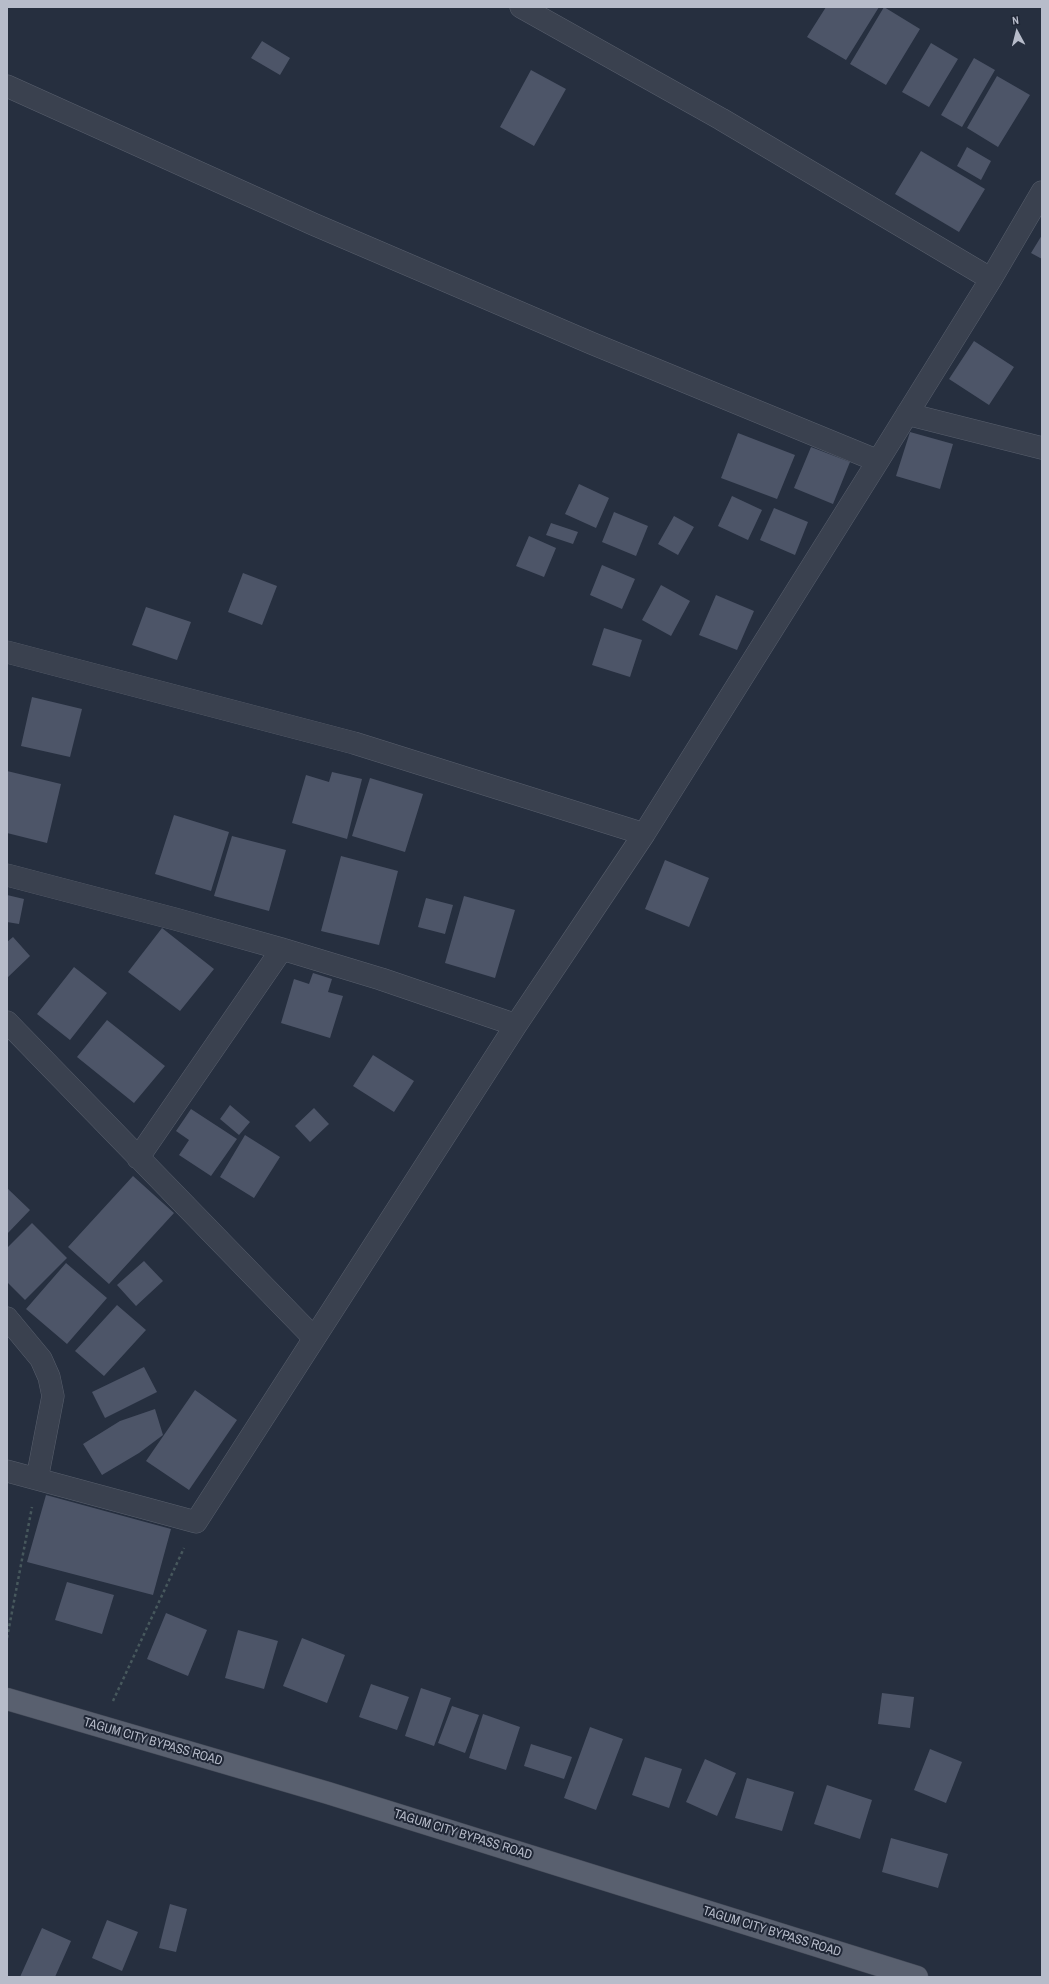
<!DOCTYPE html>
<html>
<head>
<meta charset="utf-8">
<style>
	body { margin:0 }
	#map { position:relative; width:1049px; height:1984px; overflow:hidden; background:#262f3f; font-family:"Archivo Narrow",sans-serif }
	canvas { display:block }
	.frame { position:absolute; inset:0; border:8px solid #b7bcca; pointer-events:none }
	.north { position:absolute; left:997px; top:12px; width:40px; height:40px; -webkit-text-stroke:3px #1f2635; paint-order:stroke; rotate:353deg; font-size:11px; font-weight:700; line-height:16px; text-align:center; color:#b7bcca }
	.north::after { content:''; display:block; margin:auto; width:14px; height:18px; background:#b7bcca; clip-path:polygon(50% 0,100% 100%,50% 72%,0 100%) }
</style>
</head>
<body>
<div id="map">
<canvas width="1049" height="1984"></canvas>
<div class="frame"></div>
<div class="north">N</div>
</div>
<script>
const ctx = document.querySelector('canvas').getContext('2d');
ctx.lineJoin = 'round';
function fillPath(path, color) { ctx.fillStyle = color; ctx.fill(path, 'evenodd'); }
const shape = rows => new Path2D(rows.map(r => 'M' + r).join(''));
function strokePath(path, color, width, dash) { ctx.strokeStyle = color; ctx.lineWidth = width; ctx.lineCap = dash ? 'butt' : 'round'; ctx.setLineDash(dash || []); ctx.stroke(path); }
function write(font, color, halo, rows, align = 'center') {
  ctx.font = font + ' "Archivo Narrow",sans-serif'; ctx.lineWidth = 4; ctx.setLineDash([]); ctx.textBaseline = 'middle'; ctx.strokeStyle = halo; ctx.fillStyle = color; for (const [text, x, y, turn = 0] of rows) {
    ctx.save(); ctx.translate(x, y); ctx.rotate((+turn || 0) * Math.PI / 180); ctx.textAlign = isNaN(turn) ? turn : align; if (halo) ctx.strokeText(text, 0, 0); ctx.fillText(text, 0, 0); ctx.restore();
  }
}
fillPath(shape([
	[826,7,879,7,846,60,807,37],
	[884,7,920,29,886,85,850,64],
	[262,41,290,58,280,75,251,58],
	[931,43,958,59,929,107,902,92],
	[974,58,995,70,962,127,941,115],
	[531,70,566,89,534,146,500,127],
	[997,76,1030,95,998,147,967,128],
	[967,147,991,161,981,180,957,166],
	[921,151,985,189,959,232,895,194],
	[1042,235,1042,259,1031,253],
	[974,341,1014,367,989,405,949,379],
	[910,432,953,444,940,489,896,476],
	[738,433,795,455,777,499,721,478],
	[811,447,850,462,833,504,794,488],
	[579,484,609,498,596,528,565,514],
	[732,496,762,510,748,540,718,526],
	[774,508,808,522,795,555,760,540],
	[614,512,648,526,636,556,602,542],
	[674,516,694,527,678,555,658,544],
	[551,523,578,532,573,544,546,535],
	[529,536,556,548,544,577,516,566],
	[602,565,635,579,622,609,590,595],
	[243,573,277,586,262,625,228,612],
	[661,585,690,601,671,636,642,620],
	[716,595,754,611,737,650,699,635],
	[146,607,191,622,177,660,132,645],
	[604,628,642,640,630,677,592,665],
	[32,697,82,709,70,757,21,746],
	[7,771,61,784,47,843,7,833],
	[332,772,362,779,347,839,292,823,306,775,329,782],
	[370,778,423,794,405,852,352,836],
	[174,815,229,832,211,891,155,874],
	[232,836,286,850,269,911,214,896],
	[341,856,398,871,379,945,321,931],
	[665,860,709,878,689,927,645,909],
	[7,895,24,899,19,924,7,922],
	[464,896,515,910,495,978,445,963],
	[426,898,453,905,445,934,418,927],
	[162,928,214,969,180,1011,128,972],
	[13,937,30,956,7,978,7,942],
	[74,967,107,993,70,1040,37,1014],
	[313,973,332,979,328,992,343,996,330,1038,281,1023,294,979,309,984],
	[107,1020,165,1066,134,1103,77,1057],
	[373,1055,414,1081,394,1112,353,1086],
	[230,1105,250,1122,239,1135,220,1119],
	[314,1108,329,1124,310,1142,295,1126],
	[191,1109,237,1139,211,1176,179,1155,189,1140,176,1131],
	[245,1135,280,1157,254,1198,220,1177],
	[133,1176,174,1213,109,1284,68,1247],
	[7,1188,30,1210,7,1234],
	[32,1223,67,1258,25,1300,7,1282,7,1248],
	[144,1261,163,1281,136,1306,117,1285],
	[66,1263,107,1298,67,1344,26,1309],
	[117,1305,146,1330,104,1376,75,1351],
	[144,1367,157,1392,105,1418,92,1392],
	[195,1390,237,1420,189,1490,146,1461],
	[155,1409,163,1435,139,1453,102,1475,83,1444,120,1421],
	[46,1495,171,1529,153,1595,27,1562],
	[67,1582,114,1595,102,1634,55,1620],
	[166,1613,207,1630,188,1676,147,1659],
	[238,1630,278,1641,264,1689,225,1678],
	[302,1638,345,1655,327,1703,283,1686],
	[371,1684,409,1697,397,1730,359,1717],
	[421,1688,451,1698,434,1746,405,1736],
	[882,1693,914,1697,910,1728,878,1724],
	[452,1706,479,1715,465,1753,438,1743],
	[483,1714,520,1727,506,1770,469,1758],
	[590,1727,623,1739,596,1810,564,1798],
	[531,1744,572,1757,564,1779,524,1766],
	[930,1749,962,1762,946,1803,914,1790],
	[645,1757,682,1769,669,1808,632,1795],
	[705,1759,736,1773,717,1816,686,1802],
	[747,1778,794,1792,782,1831,735,1818],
	[827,1785,872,1800,860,1839,814,1824],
	[891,1838,948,1854,938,1888,882,1872],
	[170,1904,187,1909,176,1952,159,1948],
	[107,1920,138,1932,122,1971,92,1958],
	[42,1928,71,1941,55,1977,20,1977]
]), '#4d5568');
const minor = shape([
	[521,7,721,119,991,279],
	[7,86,313,224,591,343,878,461],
	[907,414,1042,448],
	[7,652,354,743,644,834],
	[7,875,175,919,282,949,381,979,516,1025],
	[7,1022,314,1338],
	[138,1158,282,949],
	[7,1318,41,1359,49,1377,53,1396,37,1479],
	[7,1471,196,1522,516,1025,644,834,878,461,991,279,1042,192]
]);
const major = shape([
	[7,1699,328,1793,917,1977]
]);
strokePath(minor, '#585f6d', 23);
strokePath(major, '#444a58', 23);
strokePath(shape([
	[7,1638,32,1507],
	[113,1701,184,1548]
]), '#47585d', 2.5, [3, 3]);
strokePath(minor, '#3a414f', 22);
strokePath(major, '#59606f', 22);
write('13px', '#b7bcca', '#1f2635', [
	["TAGUM CITY BYPASS ROAD",153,1742,16],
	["TAGUM CITY BYPASS ROAD",463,1835,17],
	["TAGUM CITY BYPASS ROAD",772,1932,17]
]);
</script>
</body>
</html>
